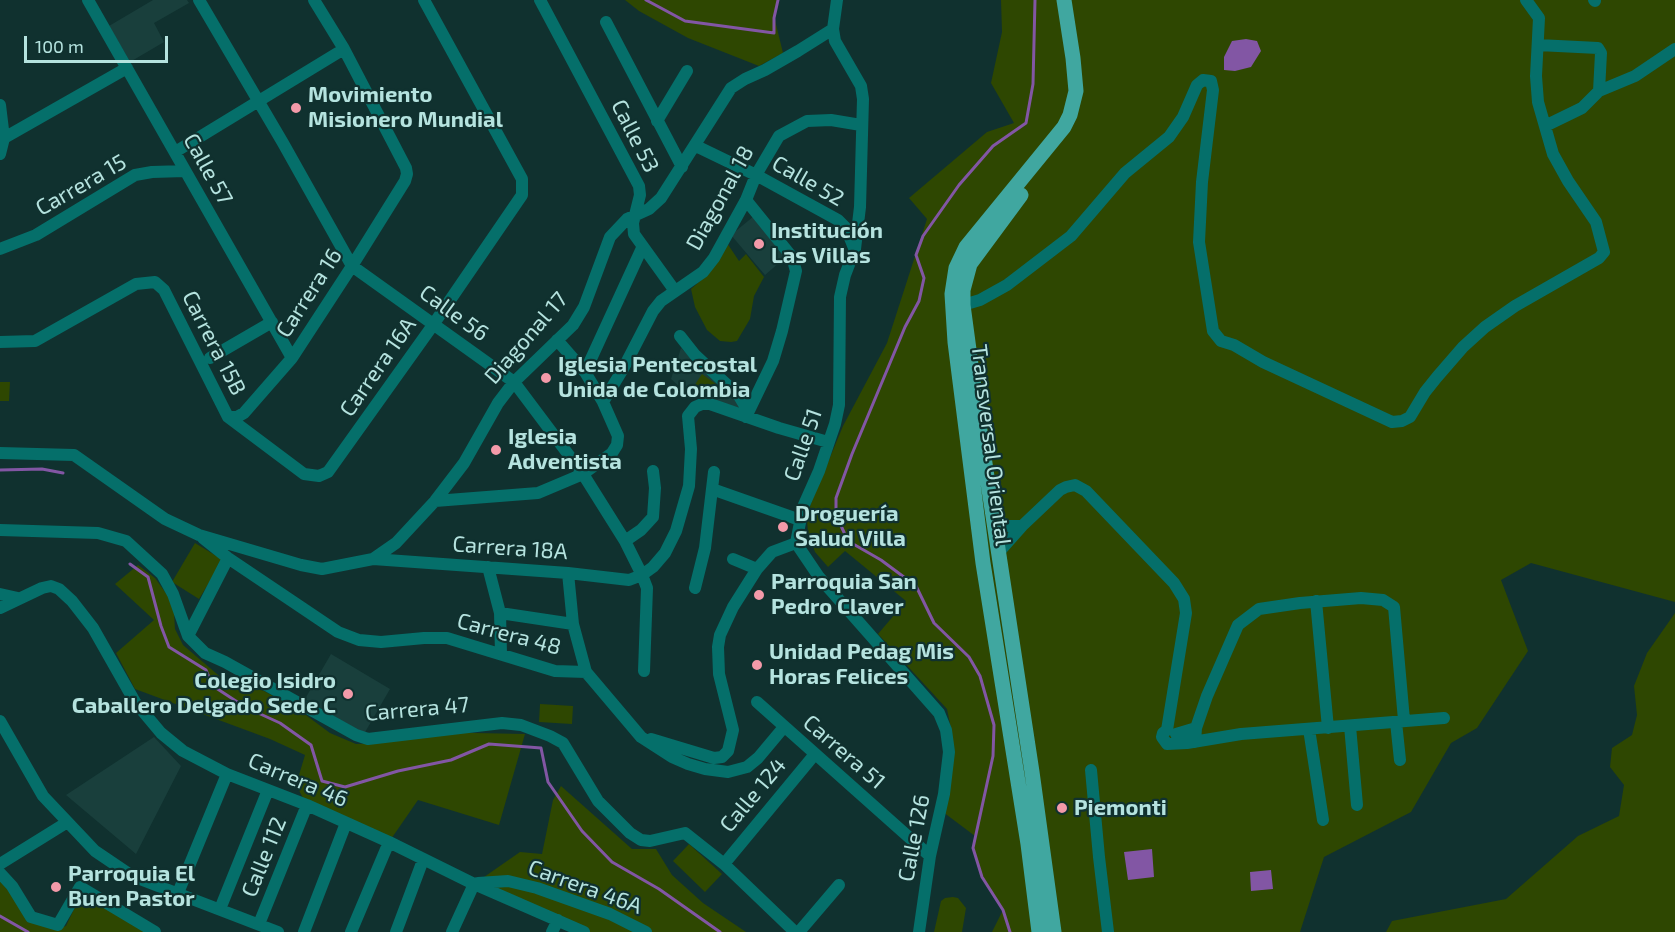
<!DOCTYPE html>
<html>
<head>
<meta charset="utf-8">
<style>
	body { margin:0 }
	#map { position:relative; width:1675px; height:932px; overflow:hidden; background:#10312f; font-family:"Exo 2",sans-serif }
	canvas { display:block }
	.scale { position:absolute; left:24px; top:36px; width:144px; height:27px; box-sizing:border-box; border:3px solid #b5e3df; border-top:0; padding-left:8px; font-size:18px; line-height:21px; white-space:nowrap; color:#b5e3df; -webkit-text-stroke:4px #10312f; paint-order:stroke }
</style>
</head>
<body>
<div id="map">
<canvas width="1675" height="932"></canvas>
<div class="scale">100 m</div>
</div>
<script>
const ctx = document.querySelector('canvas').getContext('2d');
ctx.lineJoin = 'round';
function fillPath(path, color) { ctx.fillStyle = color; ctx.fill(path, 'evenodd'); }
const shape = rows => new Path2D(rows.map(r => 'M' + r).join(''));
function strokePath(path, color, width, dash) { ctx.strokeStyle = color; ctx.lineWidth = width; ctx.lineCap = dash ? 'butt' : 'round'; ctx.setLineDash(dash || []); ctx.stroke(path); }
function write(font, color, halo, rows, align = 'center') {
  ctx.font = font + ' "Exo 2",sans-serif'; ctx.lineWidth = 4.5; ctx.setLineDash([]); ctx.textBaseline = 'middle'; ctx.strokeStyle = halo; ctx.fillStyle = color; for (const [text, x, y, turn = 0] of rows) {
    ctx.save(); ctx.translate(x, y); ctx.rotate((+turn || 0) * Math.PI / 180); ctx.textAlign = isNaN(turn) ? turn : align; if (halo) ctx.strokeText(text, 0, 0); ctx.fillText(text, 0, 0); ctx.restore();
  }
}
fillPath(shape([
	[153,0,187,0,189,3,154,23,164,42,130,62,109,26],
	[754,216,787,256,765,275,731,235],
	[681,348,742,404,739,409,709,399,696,391,681,388,671,379],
	[331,654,390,689,364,734,305,699],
	[154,737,181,766,136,854,66,795]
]), '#193f3c');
fillPath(shape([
	[625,0,777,0,774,16,783,53,759,66,688,38,639,11],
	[1001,0,1675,0,1675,602,1531,563,1501,580,1528,651,1477,728,1451,743,1411,812,1324,857,1300,932,992,932,1003,910,982,877,973,848,975,836,943,812,951,729,947,709,878,634,906,601,845,551,828,567,815,552,808,534,807,519,811,503,843,426,887,343,927,219,909,198,987,132,1014,123,991,83,1002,32],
	[727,243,739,261,746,254,764,277,754,296,750,319,737,341,731,342,720,341,707,330,695,307,691,289,707,275],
	[702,374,716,384,708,396,694,386],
	[0,382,10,382,9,401,0,401],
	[195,543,223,560,199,599,172,582],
	[138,565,155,578,168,596,174,613,175,629,183,645,224,680,264,691,299,710,330,733,356,744,382,743,424,732,525,734,499,825,418,800,389,842,307,805,296,785,305,755,270,739,135,689,116,653,154,620,115,584],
	[1675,613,1675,932,1386,932,1392,921,1506,899,1578,836,1619,816,1624,785,1610,767,1612,748,1632,735,1637,715,1634,686,1647,653],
	[540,704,573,706,572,724,539,722],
	[561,786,632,849,656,849,672,875,703,903,746,932,584,932,474,884,520,852,542,854,553,800],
	[689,844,722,874,705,892,673,861],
	[0,881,13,896,55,929,66,926,82,892,147,932,0,932],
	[953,897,958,898,966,908,962,932,934,932,941,901,945,898]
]), '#2e4701');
fillPath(shape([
	[1246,39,1257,41,1261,51,1251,67,1235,71,1224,70,1224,57,1232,41],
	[1152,849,1154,877,1128,880,1124,852],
	[1271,870,1273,889,1251,891,1250,872]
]), '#8256a4');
strokePath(shape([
	[646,0,685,21,774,33,774,18,778,0],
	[0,470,42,469,63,473],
	[130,564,148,577,161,626,169,647,206,670,213,686,245,707,280,723,311,745,322,781,345,787,398,771,451,760,489,744,541,748,548,782,582,831,612,862,659,889,720,932],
	[0,916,28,932],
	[1010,932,1003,910,982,877,973,848,993,756,994,725,980,676,969,657,934,623,916,586,881,560,848,541,836,515,836,498,852,454,905,327,919,301,924,278,916,255,923,236,959,185,993,146,1026,123,1033,84,1035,0]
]), '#8256a4', 3);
strokePath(shape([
	[88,0,292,358],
	[199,0,283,143,352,266,514,382,583,474,625,541,642,575,647,588,644,671],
	[540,0,639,186,640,195,633,223,634,234,675,291],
	[1594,0,1595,1],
	[606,22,682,167],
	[1538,45,1598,48,1601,53,1599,91],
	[0,105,4,138,0,154],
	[657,121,687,71],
	[1545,126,1582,108,1599,91,1635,76,1675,49],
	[0,139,4,138,127,68],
	[696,146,756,175,838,220,846,228,854,248],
	[175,152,344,49],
	[746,200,792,257,796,271,782,331,773,361,746,417],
	[0,249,36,235,135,175,152,172,185,171],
	[963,305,980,300,1007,285,1071,236,1125,173,1169,137,1183,117,1197,85,1203,80,1211,81,1213,90,1202,182,1199,242,1213,331,1221,341,1234,345,1263,362,1392,422,1402,421,1410,417,1425,392,1437,377,1463,347,1485,327,1515,306,1599,258,1604,252,1596,222,1568,181,1553,154,1538,102,1536,76,1539,18,1526,0],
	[680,336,695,355,739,396,745,406,746,417],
	[0,342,35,341,136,284,155,282,164,290,228,417,304,474,319,476,328,472,433,325,522,195,522,179,424,0],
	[210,358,272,322],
	[585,372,642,248],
	[603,402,623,369,653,311,661,301,703,272,714,258,746,200,756,175,779,136,807,121,831,120,861,125],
	[228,417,237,417,244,413,292,358,352,266,405,181,407,174,406,168,344,49,314,0],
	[0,453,74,455,165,519,199,535,301,565,322,569,373,559,568,573,629,580,642,575,653,567,665,553,676,531,689,486,691,449,688,416,695,407,702,404,710,404,779,428,828,442],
	[712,489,800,520],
	[435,501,538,493,583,474,612,453,617,445,618,436,603,402,585,372,557,340],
	[994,516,1006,526,1022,526],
	[0,530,98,533,126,541,162,574,173,594,188,636,205,653,225,662,356,735,368,739,502,723,521,725,550,736,563,743,598,801,630,833,641,840,650,841,685,833,724,864,795,932],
	[203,538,228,558,338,632,359,640,381,642,424,638,447,638,555,671,586,672],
	[625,541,641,530,653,517,655,488,653,471],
	[796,543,803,507,819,471,835,424,839,405,840,297,845,275,855,249,860,207,863,99,861,86,835,41,833,29,837,0],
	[796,543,819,577,939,713,946,730,949,752,944,794,930,856,919,932],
	[998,553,1022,526,1060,490,1066,487,1075,485,1086,491,1174,583,1184,599,1186,613,1167,730,1163,733,1162,737,1167,744,1187,743,1241,734,1444,718],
	[373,559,396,543,435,501,464,463,498,403,514,382,573,325,584,307,610,237,627,219,649,209,661,198,731,88,745,79,765,70,798,51,833,29],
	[733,559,757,569],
	[488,567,500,613,501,654],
	[568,573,573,624,586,672,641,737,672,757,688,764,705,769,728,772,747,767,758,758,784,727],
	[695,588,705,548,714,472],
	[0,594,18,598],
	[1316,601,1328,728],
	[0,608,42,588,51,586,59,589,72,601,93,628,135,702,161,733,183,751,227,774,307,805,389,842,474,884,584,932],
	[500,613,573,624],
	[188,636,228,558],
	[757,702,930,856],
	[0,721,43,796,95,851,132,876,278,932],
	[1396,722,1400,760],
	[1350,726,1357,805],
	[1309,729,1323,820],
	[1176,734,1196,728],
	[651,739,714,758,722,757,728,751,733,730,719,674,718,647,720,635,733,607,757,569,772,552,796,543],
	[1195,742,1196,728,1207,696,1238,625,1259,609,1300,603,1361,598,1383,600,1394,607,1404,720],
	[1091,770,1099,857,1108,932],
	[0,864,66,823],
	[724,864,815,754],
	[0,873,12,886,31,917,58,925,80,887,155,932],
	[478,883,508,881,537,888,610,914,646,932],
	[178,893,227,774],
	[220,909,268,790],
	[259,924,307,805],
	[304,932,346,823],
	[351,932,389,842],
	[396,932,423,860],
	[452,932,474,884],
	[552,932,558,920],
	[799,932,839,885]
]), '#056f6a', 12);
strokePath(shape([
	[1021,195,970,264,963,290,963,305,979,424,1032,772,1054,932],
	[1039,932,1028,844,983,563,955,342,952,294,956,268,966,247,1064,127,1070,115,1076,91,1073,58,1064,0]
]), '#40a7a0', 15);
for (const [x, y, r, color] of [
	[296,108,6,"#f39aa9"],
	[759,244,6,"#f39aa9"],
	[546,378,6,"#f39aa9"],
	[496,450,6,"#f39aa9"],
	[783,527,6,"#f39aa9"],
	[759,595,6,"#f39aa9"],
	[757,665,6,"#f39aa9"],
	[348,694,6,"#f39aa9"],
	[1062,808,6,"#f39aa9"],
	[56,887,6,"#f39aa9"]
]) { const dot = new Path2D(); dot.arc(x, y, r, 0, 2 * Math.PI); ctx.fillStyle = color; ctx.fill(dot); strokePath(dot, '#10312f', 2); }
write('bold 22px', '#b5e3df', '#10312f', [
	["Movimiento",308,95],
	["Misionero Mundial",308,120],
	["Institución",771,231],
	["Las Villas",771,256],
	["Iglesia Pentecostal",558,365],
	["Unida de Colombia",558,390],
	["Iglesia",508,437],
	["Adventista",508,462],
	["Droguería",795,514],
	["Salud Villa",795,539],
	["Parroquia San",771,582],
	["Pedro Claver",771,607],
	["Unidad Pedag Mis",769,652],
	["Horas Felices",769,677],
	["Colegio Isidro",336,681,"right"],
	["Caballero Delgado Sede C",336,706,"right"],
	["Piemonti",1074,808],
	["Parroquia El",68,874],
	["Buen Pastor",68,899]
], 'left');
write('22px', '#b5e3df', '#10312f', [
	["Calle 53",635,136,63],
	["Calle 57",208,169,61],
	["Calle 52",808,181,30],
	["Carrera 15",81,185,-30],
	["Diagonal 18",720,198,-61],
	["Carrera 16",309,293,-57],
	["Calle 56",454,313,36],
	["Diagonal 17",526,338,-49],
	["Carrera 15B",214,343,63],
	["Carrera 16A",378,367,-55],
	["Calle 51",803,445,-71],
	["Transversal Oriental",991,445,83],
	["Carrera 18A",510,548,4],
	["Carrera 48",509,634,15],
	["Carrera 47",417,709,-5],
	["Carrera 51",844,752,41],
	["Carrera 46",298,780,23],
	["Calle 124",753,795,-50],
	["Calle 126",914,838,-79],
	["Calle 112",264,857,-68],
	["Carrera 46A",585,887,20]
]);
</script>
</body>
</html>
